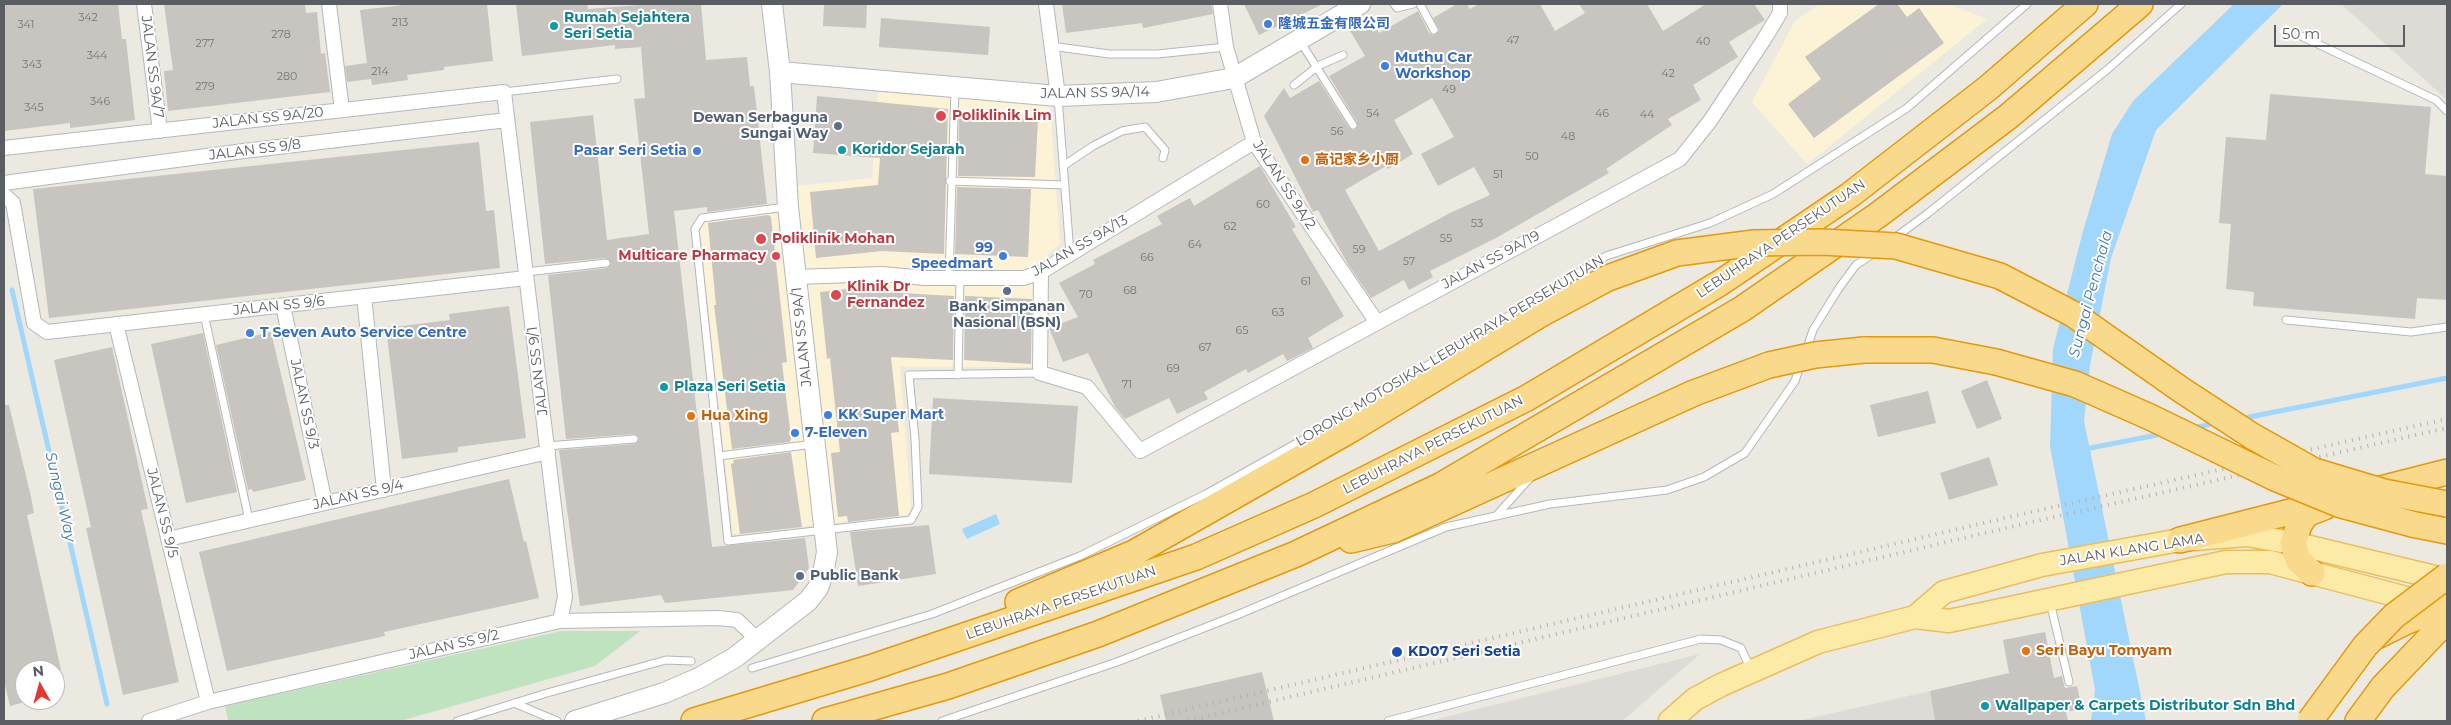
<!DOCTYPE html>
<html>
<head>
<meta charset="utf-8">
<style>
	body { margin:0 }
	#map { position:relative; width:2451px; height:725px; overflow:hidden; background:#ece9e1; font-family:Montserrat,sans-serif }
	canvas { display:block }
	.frame { position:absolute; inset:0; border:5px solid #5a5e62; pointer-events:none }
	.north { position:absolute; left:15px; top:660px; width:50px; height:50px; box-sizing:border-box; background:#fff; border:1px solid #bdbfc0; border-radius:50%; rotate:353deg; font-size:14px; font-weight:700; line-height:20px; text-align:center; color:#5a5e62 }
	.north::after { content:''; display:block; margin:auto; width:18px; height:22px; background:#e23931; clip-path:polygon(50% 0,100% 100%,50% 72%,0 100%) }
	.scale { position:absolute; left:2274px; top:25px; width:131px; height:22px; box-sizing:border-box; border:2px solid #5a5e62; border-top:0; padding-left:6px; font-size:15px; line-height:18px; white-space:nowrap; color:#5a5e62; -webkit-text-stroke:4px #fff; paint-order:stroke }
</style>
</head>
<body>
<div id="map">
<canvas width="2451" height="725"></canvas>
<div class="frame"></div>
<div class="north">N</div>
<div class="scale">50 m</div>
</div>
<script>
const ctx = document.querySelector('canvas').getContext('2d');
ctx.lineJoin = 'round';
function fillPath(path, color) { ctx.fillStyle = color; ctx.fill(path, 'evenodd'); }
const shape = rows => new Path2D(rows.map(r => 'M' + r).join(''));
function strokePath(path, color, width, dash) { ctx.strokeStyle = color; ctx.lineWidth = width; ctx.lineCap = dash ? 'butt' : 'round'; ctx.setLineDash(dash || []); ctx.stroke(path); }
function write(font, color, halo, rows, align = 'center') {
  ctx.font = font + ' Montserrat,"Noto Sans SC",sans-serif'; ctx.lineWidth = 4; ctx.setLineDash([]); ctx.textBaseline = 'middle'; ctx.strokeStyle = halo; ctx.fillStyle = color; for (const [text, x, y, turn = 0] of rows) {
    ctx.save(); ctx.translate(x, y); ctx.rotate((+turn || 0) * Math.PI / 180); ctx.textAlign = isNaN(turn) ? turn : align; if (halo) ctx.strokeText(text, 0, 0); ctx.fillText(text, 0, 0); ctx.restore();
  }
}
fillPath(shape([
	[1820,4,1949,4,1987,19,1807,164,1752,102,1795,21],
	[878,92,1050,105,1060,244,1046,256,1049,367,900,367,911,505,908,515,733,534,700,230,704,222,797,210,796,186,872,178]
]), '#fcf2d6');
fillPath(shape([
	[2341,4,2447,4,2447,100],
	[1700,654,1622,721,1429,721],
	[1930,691,1935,721,1798,721]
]), '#dedbd6');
fillPath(shape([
	[561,631,640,631,595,666,400,721,228,721,225,706]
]), '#bfe3be');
fillPath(shape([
	[2234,4,2283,4,2156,130,2111,258,2090,365,2084,421,2146,721,2091,721,2095,690,2050,446,2053,349,2083,231,2112,134,2133,101],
	[996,514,1000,524,967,539,962,529]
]), '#a2d7fc');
strokePath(shape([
	[12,290,107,704],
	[2239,419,2447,378],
	[2193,428,2216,423],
	[2085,449,2162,434]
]), '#a2d7fc', 5);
fillPath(shape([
	[4,4,118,4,122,39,126,39,135,120,70,128,70,123,4,131],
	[164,4,305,4,306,13,317,12,321,54,325,53,330,92,168,111,164,71,173,70],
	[412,4,487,4,493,61,444,67,444,70,407,75,408,80,372,85,371,79,347,82,345,66,367,63,360,10],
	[516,4,587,4,588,9,653,4,701,4,706,60,747,57,750,86,754,86,767,204,707,212,707,207,674,211,712,547,805,538,809,568,793,590,665,603,661,595,580,606,559,450,634,444,639,438,634,434,566,439,548,275,607,268,611,263,605,258,545,264,530,122,593,115,607,240,649,234,634,99,645,98,641,47,615,49,615,45,522,56],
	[824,4,867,4,866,28,823,26],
	[1062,4,1211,4,1213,14,1143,28,1142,23,1066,33],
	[1244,4,1323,4,1259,35],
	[1457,4,1467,4,1470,9,1479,4,1540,4,1555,31,1585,13,1579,4,1647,4,1663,31,1706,4,1754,4,1765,20,1729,42,1738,57,1693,85,1701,100,1668,119,1672,125,1606,169,1609,173,1496,238,1430,271,1433,277,1409,290,1404,280,1371,298,1349,266,1318,210,1313,212,1264,116,1284,88,1290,98,1319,81,1349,128,1355,130,1357,122,1329,76,1365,56,1349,29,1369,17,1379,33,1418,11,1429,33,1434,35,1439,30,1433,18],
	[1432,98,1454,137,1421,154,1438,186,1474,167,1490,195,1450,213,1379,251,1345,190,1386,166,1388,169,1413,154,1394,120],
	[1879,4,1897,4,1907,17,1919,8,1944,43,1814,138,1788,104,1821,79,1805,57],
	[881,18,990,27,988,55,879,47],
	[2270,94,2431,107,2425,174,2447,176,2447,300,2417,298,2415,319,2253,306,2254,292,2226,289,2231,224,2219,223,2226,137,2266,140],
	[817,96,948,109,944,254,882,251,816,258,810,192,878,185,880,158,813,153],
	[959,115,1038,119,1035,177,958,176],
	[479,142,486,211,494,210,500,268,49,318,33,189],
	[1260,166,1296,227,1292,229,1344,316,1308,338,1313,348,1287,361,1283,354,1248,373,1246,369,1204,392,1208,399,1177,414,1169,398,1125,419,1115,407,1088,353,1063,362,1049,328,1078,317,1059,283,1095,264,1093,260,1162,224,1157,216,1190,198,1194,206],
	[957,187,1031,189,1028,257,955,254],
	[768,215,771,217,787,362,782,363,791,438,790,442,732,449,714,305,716,305,708,223],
	[882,285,883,292,954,296,953,360,891,357,899,432,891,433,899,516,848,522,847,516,838,517,831,453,840,452,830,358,827,359,820,292],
	[965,296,1032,299,1031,364,964,360],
	[509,306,526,438,458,447,458,452,402,459,386,328,450,320,449,314],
	[271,332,306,480,253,492,252,489,248,490,216,345],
	[203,333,237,492,186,503,151,344],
	[112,347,148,509,141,510,179,682,123,695,86,528,91,527,54,360],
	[1987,380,2002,419,1977,429,1961,391],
	[1928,391,1936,423,1878,437,1870,405],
	[933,398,1078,406,1072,483,929,474],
	[4,405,9,405,31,497,34,513,27,515,61,670,25,670,25,702,10,706,4,681],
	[791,452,802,527,740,534,731,464,734,463,733,460],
	[1989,457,1998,485,1949,500,1940,473],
	[509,479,524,542,526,541,539,598,384,632,385,636,227,671,199,552],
	[929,525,936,574,858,586,850,532],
	[2045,632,2054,678,2062,676,2065,688,2077,686,2082,709,2066,712,2068,721,1935,721,1930,691,2009,673,2003,640],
	[1262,672,1274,721,1166,721,1160,695]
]), '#c8c4bf');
const lane = shape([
	[1394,4,1397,8,1413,4],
	[1420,4,1434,30],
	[2301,36,2436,100,2447,111],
	[1300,41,1353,125],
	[1051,46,1109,54,1157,54,1226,47],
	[1294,85,1318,66,1343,55],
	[504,92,617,79],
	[1058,97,1070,254],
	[1063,166,1093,146,1122,131,1145,127,1165,150,1163,158],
	[950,181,1065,185],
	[786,207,702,218,695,229,728,541,911,520,918,507,915,439,909,375,1040,373],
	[1893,239,1927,214,2108,69,2181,4],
	[526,272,606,263],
	[949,277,955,88],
	[204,314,249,520],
	[2286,320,2411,332,2447,327],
	[1806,351,1813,330,1839,288,1856,265,1874,253],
	[958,375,960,278],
	[547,446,634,439],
	[719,456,814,444],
	[1496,516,1530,478],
	[2050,602,2069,682],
	[752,668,932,614,1080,556,1206,494,1345,416,1606,256,1710,223,1773,194,1907,108,2027,4],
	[514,703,557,721],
	[457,721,547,693,666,660,691,661],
	[942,721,1117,662,1237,615,1446,527,1550,504,1667,490,1704,477,1745,453,1795,381,1801,363],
	[1388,721,1701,639,1721,640,1741,648,1750,668]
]);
const street = shape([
	[144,4,160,131],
	[329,4,342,110],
	[1046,4,1058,96],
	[1220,4,1226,47,1254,142,1376,321],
	[4,148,504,92,565,597,560,621],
	[4,183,244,151,507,120],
	[4,195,13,203,34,323,47,332,526,278],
	[1041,272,1040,373,1087,387,1140,451,1680,159,1710,121,1763,41,1780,13,1780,4],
	[795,277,882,274,925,278,1024,278,1041,272,1254,142],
	[364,296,384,490],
	[283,306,325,503],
	[116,324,208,702],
	[168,539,548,452],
	[149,721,208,702,560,621,718,618,737,620,758,640]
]);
const secondary = shape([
	[780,72,1058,96,1156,92,1234,78,1360,4],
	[575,721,664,693,699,678,734,658,808,601,818,588,823,574,827,552,788,207,780,72,772,4]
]);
const primary = shape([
	[1915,617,1944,592,2042,565,2180,540,2247,535,2293,543,2447,580],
	[1670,721,1695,699,1721,685,1818,642,1915,617,1949,621,2226,562,2270,562,2429,604]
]);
const highway = shape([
	[1864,350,1933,350,1996,362],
	[2412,524,2447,531],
	[1351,540,1393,530,1694,393,1769,365],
	[2180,540,2447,472],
	[2312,573,2298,560,2293,543,2299,525,2306,514,2324,507],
	[1018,602,1134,553,1350,430,1539,315],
	[2379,635,2407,621,2443,607],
	[694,721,870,668,1196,557,1314,505,1527,398,1720,283,1850,195,1988,88,2085,4],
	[825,721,948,686,1098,634,1296,554,1440,486,1742,309,1878,215,2009,116,2140,4],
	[2358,721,2383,687,2447,620]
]);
strokePath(lane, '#b4b7bb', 9);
strokePath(street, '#b4b7bb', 16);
strokePath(secondary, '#b5b8bd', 22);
strokePath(primary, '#ecbe5b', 25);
strokePath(highway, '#e59908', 28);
strokePath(lane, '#fff', 7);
strokePath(street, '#fff', 14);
strokePath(secondary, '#fff', 20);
strokePath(primary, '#fceba7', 22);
strokePath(highway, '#f9d98c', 25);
strokePath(shape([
	[1138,721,2018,515,2447,419],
	[1188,721,2019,525,2447,428]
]), '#b0b1b2', 4, [1, 6]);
const highwayBridge = shape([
	[1539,315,1608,278,1677,253,1754,243,1822,242,1896,246,2000,276,2073,314,2183,391,2252,436,2314,471,2384,492,2447,504],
	[1996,362,2075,384,2150,417,2275,478,2341,505,2412,524],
	[1769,365,1815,355,1864,350],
	[2310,721,2365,646,2394,616,2447,576]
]);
strokePath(highwayBridge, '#e59908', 28, []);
strokePath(highwayBridge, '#f9d98c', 25);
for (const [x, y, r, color] of [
	[1268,24,5,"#3f7fe0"],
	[554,26,5,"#0f9aa8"],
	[1385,66,5,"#3f7fe0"],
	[941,116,6,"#e0444e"],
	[838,126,5,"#5c6f8a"],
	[842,150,5,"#0f9aa8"],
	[697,151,5,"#3f7fe0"],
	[1305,160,5,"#e8710a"],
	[761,239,6,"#e0444e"],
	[776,256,5,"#e0444e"],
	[1003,256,5,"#3f7fe0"],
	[1007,291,5,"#5c6f8a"],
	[836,295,6,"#e0444e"],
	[250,333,5,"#3f7fe0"],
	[664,387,5,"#0f9aa8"],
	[828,415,5,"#3f7fe0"],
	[691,416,5,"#e8710a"],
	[795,433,5,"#3f7fe0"],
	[800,576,5,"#5c6f8a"],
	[2026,651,5,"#e8710a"],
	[1397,652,6,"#1a4fb4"],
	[1985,706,5,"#0f9aa8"]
]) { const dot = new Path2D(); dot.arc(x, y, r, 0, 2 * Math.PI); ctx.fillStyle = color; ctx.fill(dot); strokePath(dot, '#fff', 2); }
write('11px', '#767879', null, [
	["342",88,18],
	["213",400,23],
	["341",26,25],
	["278",281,35],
	["47",1513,41],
	["40",1703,42],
	["277",205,44],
	["344",97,56],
	["343",32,65],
	["214",380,72],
	["42",1668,74],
	["280",287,77],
	["279",205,87],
	["49",1449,90],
	["346",100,102],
	["345",34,108],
	["54",1373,114],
	["46",1602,114],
	["44",1647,115],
	["56",1337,132],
	["48",1568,137],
	["50",1532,157],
	["51",1498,175],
	["60",1263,205],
	["53",1477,224],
	["62",1230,227],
	["55",1446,239],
	["64",1195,245],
	["59",1359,250],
	["66",1147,258],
	["57",1409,262],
	["61",1306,282],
	["68",1130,291],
	["70",1086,295],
	["63",1278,313],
	["65",1242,331],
	["67",1205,348],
	["69",1173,369],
	["71",1127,385]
]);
write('bold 14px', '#0d838f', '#fff', [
	["Rumah Sejahtera",564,18],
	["Seri Setia",564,34],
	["Koridor Sejarah",852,150],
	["Plaza Seri Setia",674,387],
	["Wallpaper & Carpets Distributor Sdn Bhd",1995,706]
], 'left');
write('bold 14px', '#366cbe', '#fff', [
	["隆城五金有限公司",1278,24],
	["Muthu Car",1395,58],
	["Workshop",1395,74],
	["Pasar Seri Setia",687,151,"right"],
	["99",993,248,"right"],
	["Speedmart",993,264,"right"],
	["T Seven Auto Service Centre",260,333],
	["KK Super Mart",838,415],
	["7-Eleven",805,433]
], 'left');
write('14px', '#5a5e62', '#fff', [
	["JALAN SS 9A/7",152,67,83],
	["JALAN SS 9A/14",1095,93,-1],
	["JALAN SS 9A/20",268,118,-6],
	["JALAN SS 9/8",255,150,-7],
	["JALAN SS 9A/2",1284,185,57],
	["LEBUHRAYA PERSEKUTUAN",1781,239,-34],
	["JALAN SS 9A/13",1080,246,-30],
	["JALAN SS 9A/19",1491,260,-28],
	["JALAN SS 9/6",279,306,-6],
	["JALAN SS 9A/1",802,337,-96],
	["LORONG MOTOSIKAL LEBUHRAYA PERSEKUTUAN",1450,351,-31],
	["JALAN SS 9/1",538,371,-97],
	["JALAN SS 9/3",304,404,78],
	["LEBUHRAYA PERSEKUTUAN",1433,445,-27],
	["JALAN SS 9/4",358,495,-13],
	["JALAN SS 9/5",162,513,76],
	["JALAN KLANG LAMA",2132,550,-9],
	["LEBUHRAYA PERSEKUTUAN",1061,603,-19],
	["JALAN SS 9/2",454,645,-13]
]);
write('bold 14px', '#be3a42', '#fff', [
	["Poliklinik Lim",952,116],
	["Poliklinik Mohan",772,239],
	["Multicare Pharmacy",766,256,"right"],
	["Klinik Dr",847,287],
	["Fernandez",847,303]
], 'left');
write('bold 14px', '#4e5e75', '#fff', [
	["Dewan Serbaguna",828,118],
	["Sungai Way",828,134],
	["Bank Simpanan",1007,307,"center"],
	["Nasional (BSN)",1007,323,"center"],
	["Public Bank",810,576,"left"]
], 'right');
write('bold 14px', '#c56008', '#fff', [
	["高记家乡小厨",1315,160],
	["Hua Xing",701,416],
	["Seri Bayu Tomyam",2036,651]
], 'left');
write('bold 14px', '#164399', '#fff', [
	["KD07 Seri Setia",1408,652]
], 'left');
write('italic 15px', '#4178ad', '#fff', [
	["Sungai Penchala",2091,294,-75],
	["Sungai Way",60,497,77]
]);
</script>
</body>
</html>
